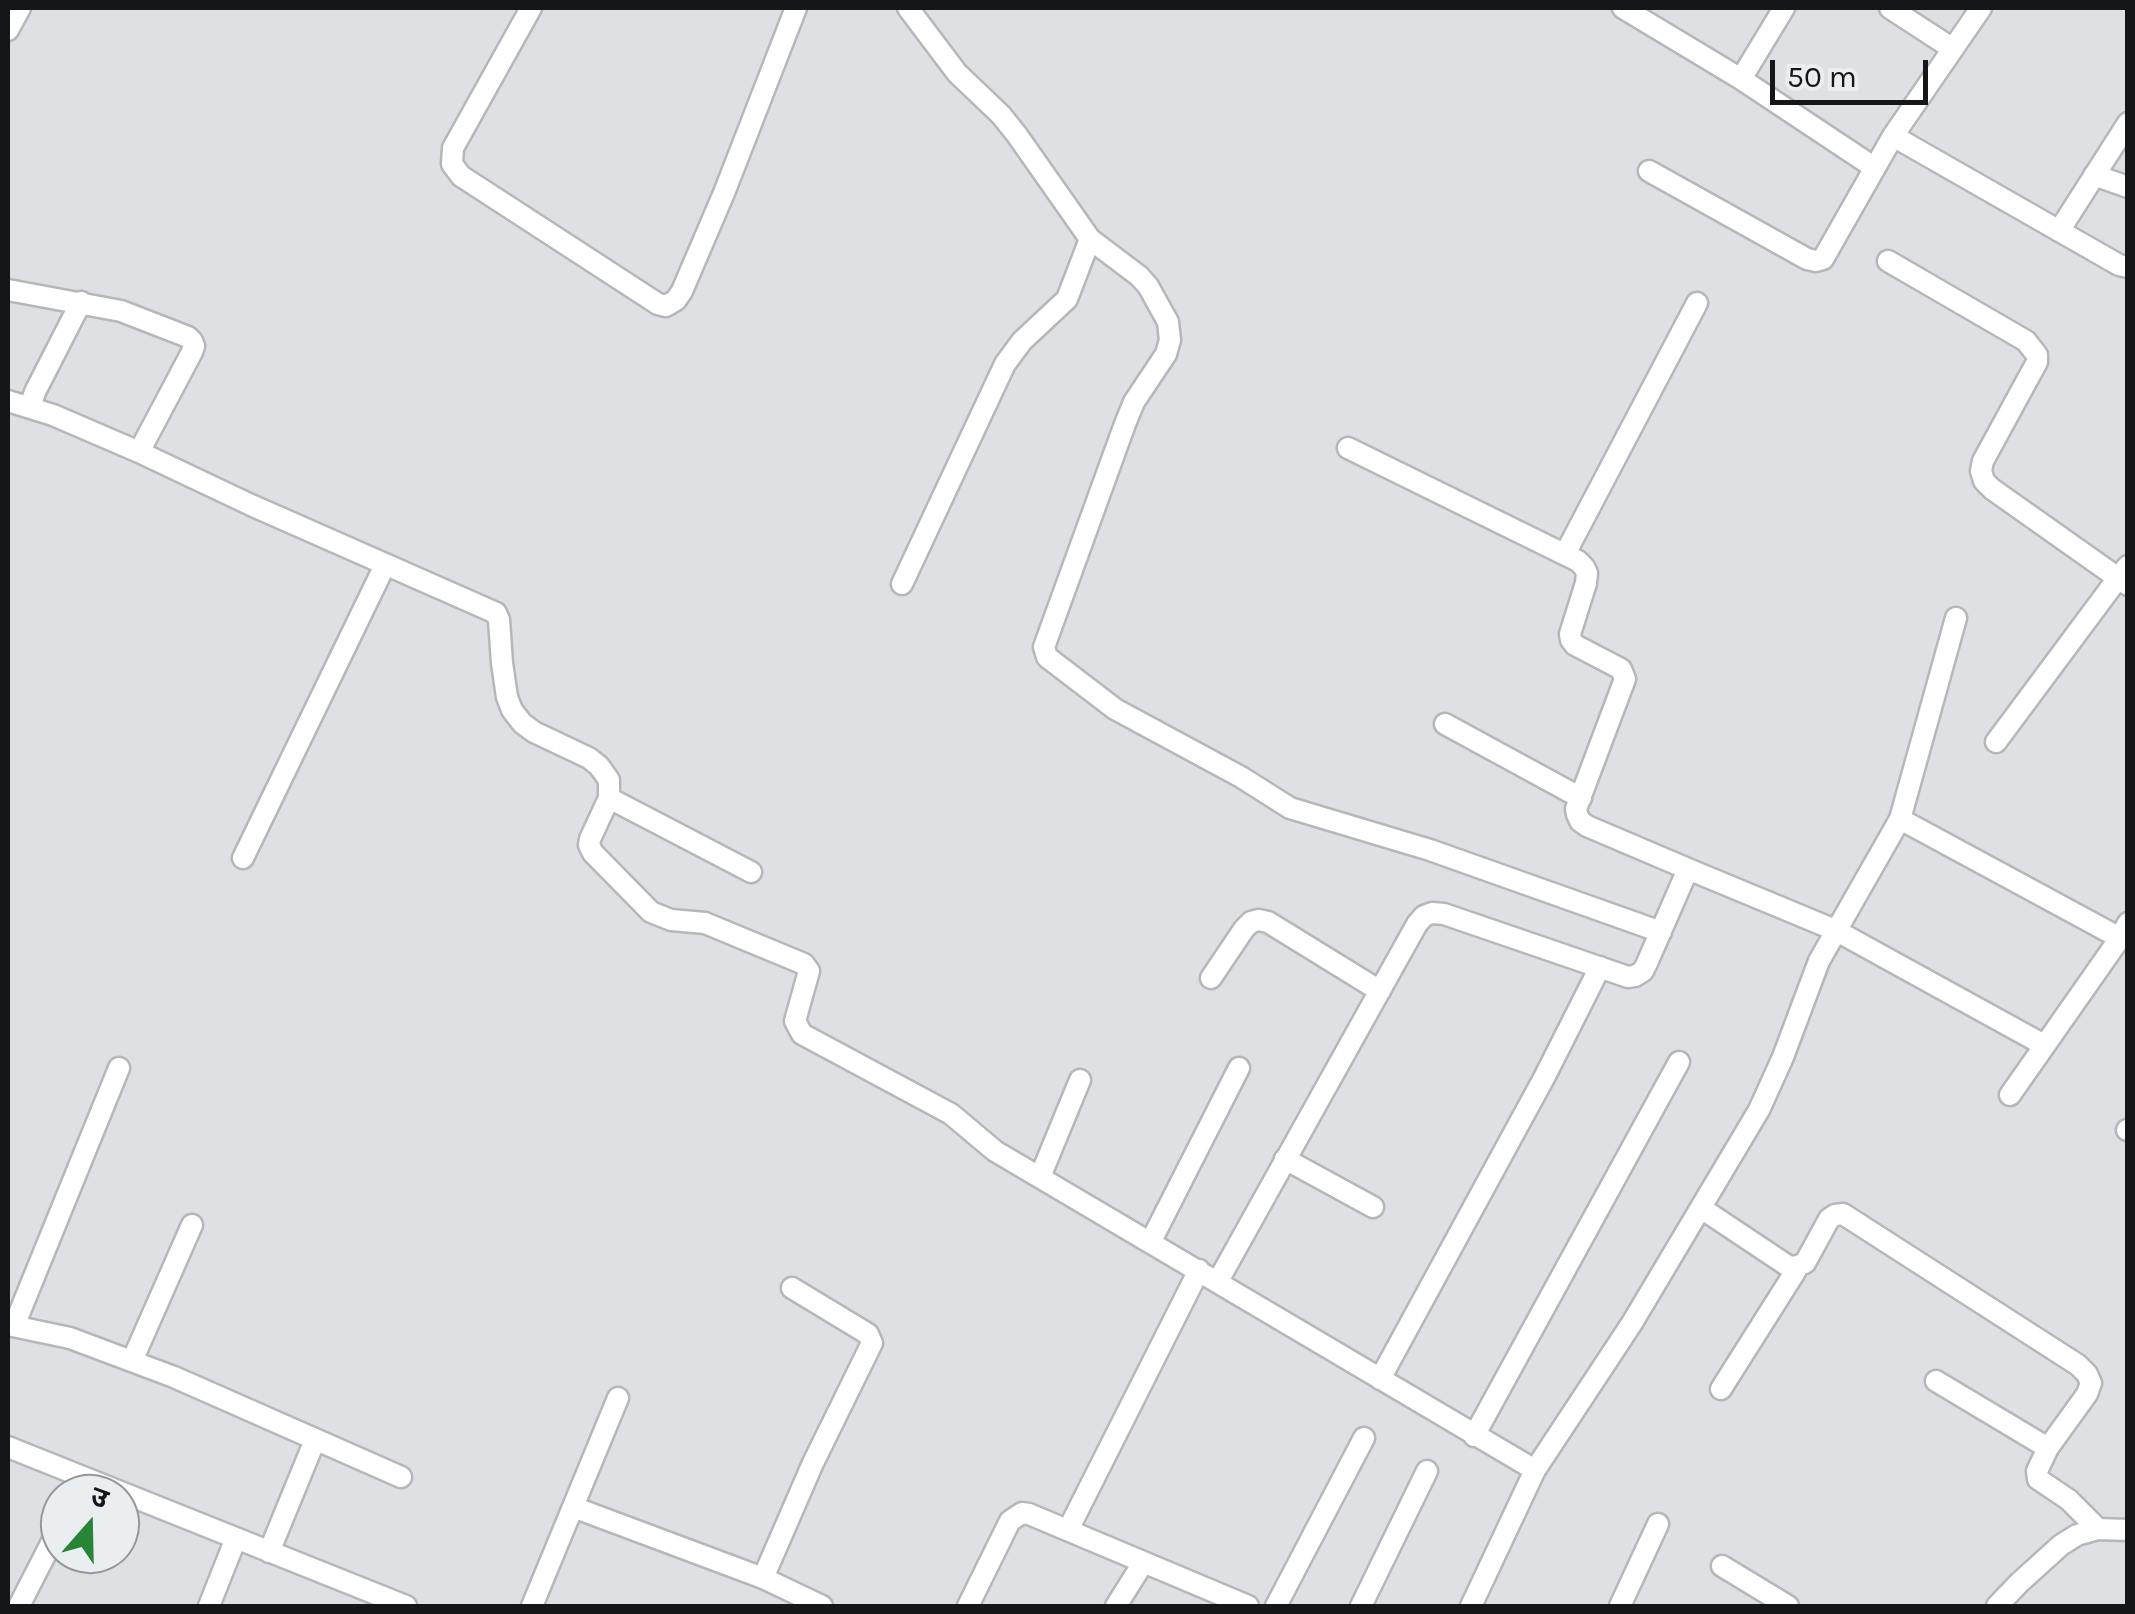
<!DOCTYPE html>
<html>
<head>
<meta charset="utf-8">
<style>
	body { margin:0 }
	#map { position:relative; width:2135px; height:1614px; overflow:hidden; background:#dee0e4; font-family:Karla,"Noto Sans Devanagari",sans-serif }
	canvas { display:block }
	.frame { position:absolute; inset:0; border:10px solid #151618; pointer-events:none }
	.north { position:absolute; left:40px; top:1474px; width:100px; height:100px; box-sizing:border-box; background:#ebeef1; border:2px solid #95989a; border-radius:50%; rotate:20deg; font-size:28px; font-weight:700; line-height:40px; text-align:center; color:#151618 }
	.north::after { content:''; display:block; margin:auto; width:35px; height:45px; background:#288536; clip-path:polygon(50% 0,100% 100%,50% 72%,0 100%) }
	.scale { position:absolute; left:1770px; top:60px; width:158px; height:45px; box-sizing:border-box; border:5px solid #151618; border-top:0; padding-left:12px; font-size:30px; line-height:35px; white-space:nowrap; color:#151618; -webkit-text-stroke:8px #ebeef1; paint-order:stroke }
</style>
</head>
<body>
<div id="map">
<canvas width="2135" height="1614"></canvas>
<div class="frame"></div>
<div class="north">उ</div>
<div class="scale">50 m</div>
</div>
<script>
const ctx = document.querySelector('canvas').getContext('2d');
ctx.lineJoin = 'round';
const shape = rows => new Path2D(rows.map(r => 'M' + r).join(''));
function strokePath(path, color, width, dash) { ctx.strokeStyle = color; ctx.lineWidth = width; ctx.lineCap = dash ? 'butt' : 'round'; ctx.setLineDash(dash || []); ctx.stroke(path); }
const minor = shape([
	[531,8,453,148,452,164,461,176,658,304,666,306,676,300,682,291,724,193,796,8],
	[908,8,957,73,1001,115,1017,135,1090,239,1139,276,1148,286,1168,322,1170,340,1166,354,1134,402,1125,424,1044,647,1047,657,1115,709,1241,777,1290,808,1430,850,1661,932],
	[1623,8,1741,79,1875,168],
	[1890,8,1953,49],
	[8,30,20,8],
	[1741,79,1784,8],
	[1893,136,2119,265,2128,267],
	[1649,171,1807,259,1816,261,1823,259,1893,136,1981,8],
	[2094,175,2128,187],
	[2059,231,2128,123],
	[1888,261,2026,341,2037,355,2037,362,1983,461,1981,471,1984,481,1992,489,2118,578,2128,566],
	[8,290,121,311,188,337,192,341,194,346,192,352,139,452],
	[8,401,53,415,139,452,251,505,496,613,499,620,502,663,507,697,512,710,522,723,534,732,589,758,599,766,609,780,609,798,590,839,589,845,593,853,651,912,671,920,705,923,804,964,809,971,795,1021,802,1034,951,1114,995,1151,1535,1470],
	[30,407,35,392,81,302],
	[1348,448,1578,561,1584,567,1587,573,1586,583,1570,634,1571,640,1575,645,1621,669,1625,679,1576,809,1577,814,1580,821,1587,826,1688,869],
	[1565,554,1697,303],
	[902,584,1005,364,1022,341,1067,299,1090,239],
	[1445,724,1581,798],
	[1996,742,2118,578,2128,585],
	[609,798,751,872],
	[1900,819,2120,938,2128,923],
	[243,858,385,565],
	[1211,978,1244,929,1251,922,1259,920,1268,922,1380,991],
	[2010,1095,2120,938],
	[2127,1130,2128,1130],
	[1285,1159,1373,1207],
	[1040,1177,1080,1080],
	[1701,1208,1788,1266,1795,1267,1805,1263,1829,1219,1835,1215,1843,1214,2078,1365,2087,1374,2091,1383,2087,1394,2048,1448,2037,1471,2038,1479,2069,1500,2098,1529],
	[1151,1241,1239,1068],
	[1218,1281,1417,924,1424,916,1432,913,1444,914,1628,977,1635,976,1643,971,1647,963,1688,869,1835,930,2044,1045],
	[8,1325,70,1338,174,1377,401,1477],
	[14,1326,119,1068],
	[132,1361,192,1225],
	[1380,1379,1545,1076,1600,967],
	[1936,1381,2048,1448],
	[1721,1389,1795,1272,1795,1267],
	[1474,1436,1679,1062],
	[8,1447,406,1606],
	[573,1507,763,1578,822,1606],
	[1068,1530,1199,1270],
	[269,1552,315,1440],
	[1722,1566,1788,1606],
	[763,1578,813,1463,872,1343,868,1334,792,1288],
	[19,1606,60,1526],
	[209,1606,236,1538],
	[532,1606,618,1398],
	[968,1606,1010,1521,1022,1513,1029,1514,1248,1606],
	[1116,1606,1143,1563],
	[1276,1606,1364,1438],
	[1361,1606,1427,1471],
	[1471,1606,1535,1470,1632,1323,1759,1110,1783,1057,1819,961,1900,819,1956,618],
	[1620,1606,1658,1524],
	[1997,1606,2019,1583,2061,1545,2077,1535,2098,1529,2128,1530]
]);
strokePath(minor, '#b5b7bb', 25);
strokePath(minor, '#fff', 20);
</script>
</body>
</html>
